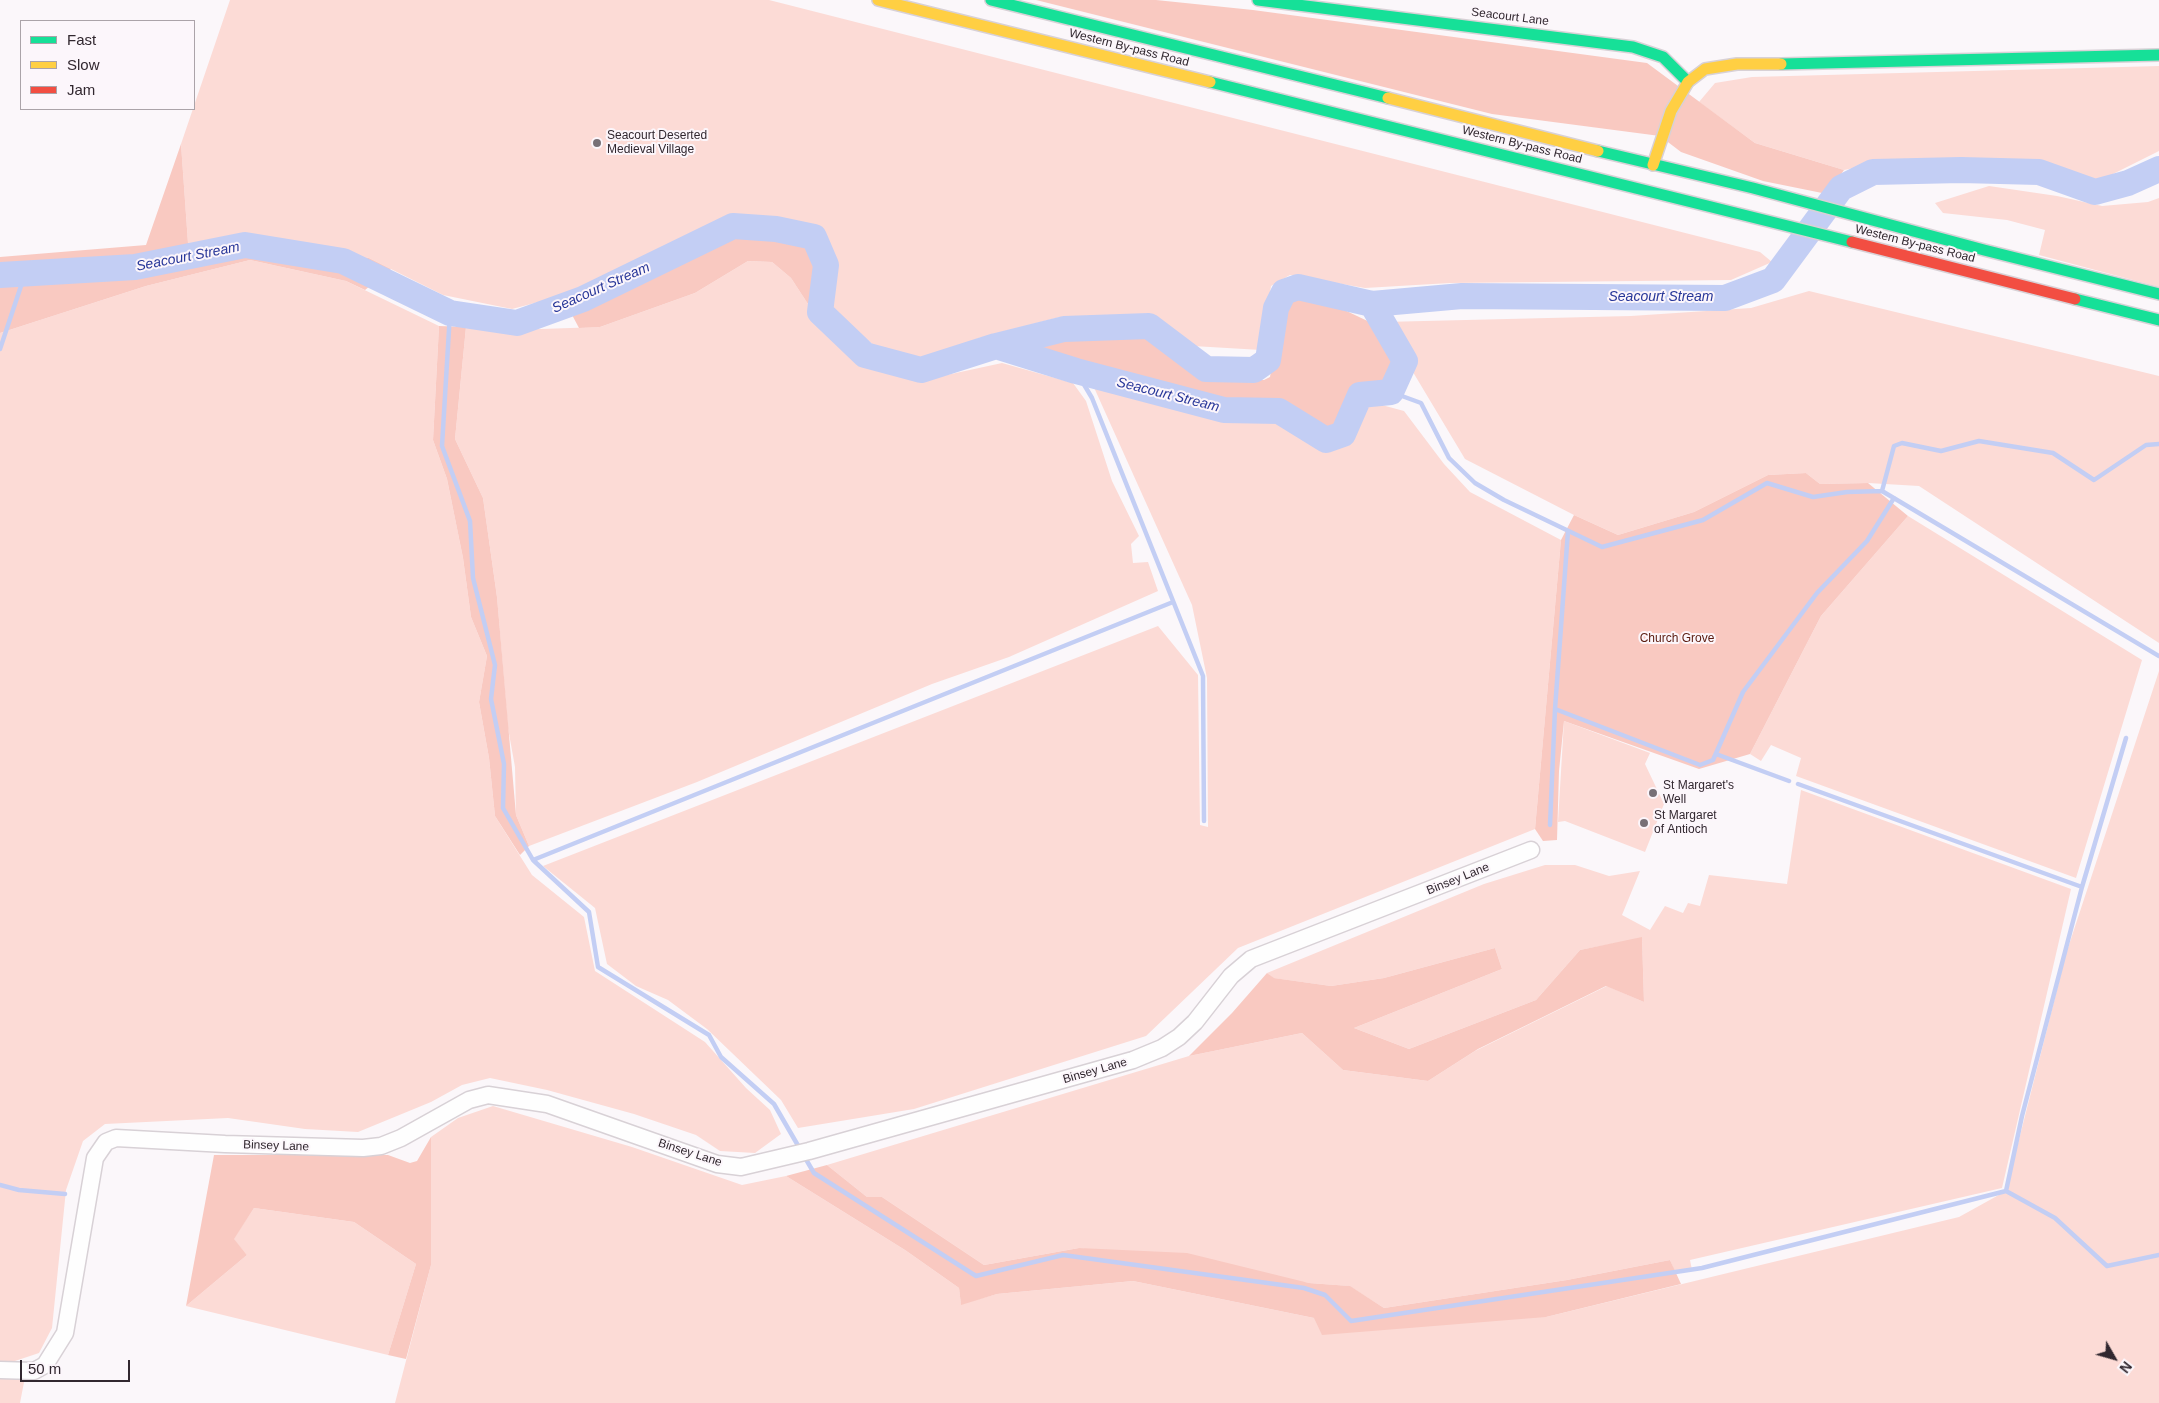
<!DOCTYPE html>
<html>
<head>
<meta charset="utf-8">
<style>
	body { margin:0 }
	#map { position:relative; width:2159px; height:1403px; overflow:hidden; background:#fbf7fa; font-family:Arial,sans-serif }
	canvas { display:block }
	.legend { position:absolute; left:20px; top:20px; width:175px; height:90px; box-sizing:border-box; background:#fcf6fb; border:1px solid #aba3a9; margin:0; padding:6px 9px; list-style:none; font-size:15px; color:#31272f }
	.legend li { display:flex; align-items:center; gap:10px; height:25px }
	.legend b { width:25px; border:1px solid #aba3a9 }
	.north { position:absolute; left:2089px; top:1333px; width:50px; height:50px; -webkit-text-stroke:4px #fcf6fb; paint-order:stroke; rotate:128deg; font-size:14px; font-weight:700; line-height:20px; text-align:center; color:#31272f }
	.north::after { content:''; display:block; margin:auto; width:18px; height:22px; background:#31272f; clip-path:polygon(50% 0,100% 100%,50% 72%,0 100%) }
	.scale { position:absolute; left:20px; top:1360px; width:110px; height:22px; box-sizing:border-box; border:2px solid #31272f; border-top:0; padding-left:6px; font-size:15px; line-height:18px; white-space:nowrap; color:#31272f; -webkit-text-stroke:4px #fcf6fb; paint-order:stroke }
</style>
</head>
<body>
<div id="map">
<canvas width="2159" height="1403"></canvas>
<ul class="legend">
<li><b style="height:6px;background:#16e098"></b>Fast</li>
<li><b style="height:6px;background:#ffcf43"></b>Slow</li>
<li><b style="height:6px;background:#f24e42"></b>Jam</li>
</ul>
<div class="north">N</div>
<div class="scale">50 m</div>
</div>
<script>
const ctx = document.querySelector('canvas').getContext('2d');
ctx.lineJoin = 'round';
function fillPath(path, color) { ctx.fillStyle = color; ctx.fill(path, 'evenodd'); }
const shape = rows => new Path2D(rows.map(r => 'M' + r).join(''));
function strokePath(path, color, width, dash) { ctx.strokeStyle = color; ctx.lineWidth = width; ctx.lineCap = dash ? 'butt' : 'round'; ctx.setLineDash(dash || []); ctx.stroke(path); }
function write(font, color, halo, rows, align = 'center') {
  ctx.font = font + ' Arial,sans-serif'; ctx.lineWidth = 4; ctx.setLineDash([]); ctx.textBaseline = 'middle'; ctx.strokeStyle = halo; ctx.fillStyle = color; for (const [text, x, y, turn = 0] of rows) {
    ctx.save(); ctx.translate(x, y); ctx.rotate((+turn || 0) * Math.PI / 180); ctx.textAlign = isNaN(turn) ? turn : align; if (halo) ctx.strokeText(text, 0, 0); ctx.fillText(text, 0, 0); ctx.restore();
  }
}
fillPath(shape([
	[230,0,769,0,1760,252,1772,262,1731,280,1450,283,1365,288,1290,275,1271,286,1261,350,1193,346,1153,314,1060,317,979,338,919,360,877,348,833,311,834,253,631,268,584,290,512,309,443,295,369,258,302,246,250,239,188,243,181,144],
	[2159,66,2159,151,2097,182,2033,163,1884,162,1844,170,1755,143,1699,102,1715,83,1752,77],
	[1989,186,2057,196,2102,206,2148,202,2159,198,2159,287,2039,255,2045,230,2007,220,1943,213,1935,203],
	[250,260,346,281,439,326,433,440,447,479,463,558,471,617,487,656,479,702,489,758,495,816,532,875,584,917,595,971,705,1042,746,1088,770,1110,781,1134,755,1153,720,1151,696,1135,634,1114,547,1090,490,1078,462,1085,431,1102,358,1132,305,1129,228,1118,105,1124,83,1141,66,1190,52,1328,39,1353,12,1362,0,1361,0,333,146,286],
	[748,261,772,262,791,278,821,324,858,365,919,381,1002,363,1073,383,1086,401,1112,481,1139,536,1131,544,1133,563,1148,562,1158,591,1009,657,932,684,697,782,529,846,516,815,515,767,508,728,497,597,483,498,455,439,466,327,541,329,600,327,695,293],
	[1809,291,2159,376,2159,643,1919,486,1868,483,1820,484,1806,473,1768,475,1694,512,1618,535,1574,515,1465,459,1383,322,1631,316,1751,308],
	[1092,383,1227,419,1268,418,1322,451,1349,445,1367,401,1404,411,1444,464,1470,492,1561,540,1535,829,1238,948,1146,1036,914,1109,798,1128,781,1100,707,1029,668,1000,636,986,607,964,595,908,543,866,1158,626,1198,675,1200,825,1208,827,1207,678,1192,605],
	[1908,516,2142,660,2076,878,1796,776,1801,758,1771,745,1761,761,1750,754,1821,616],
	[2159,671,2159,1403,395,1403,431,1265,431,1137,458,1118,493,1106,632,1147,742,1185,786,1176,905,1250,959,1288,961,1304,997,1294,1133,1281,1314,1318,1546,1317,1959,1217,2006,1191,2066,954],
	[1564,721,1650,753,1645,764,1664,804,1645,852,1565,821,1558,822],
	[1801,790,2071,889,2002,1188,1690,1260,1692,1270,1674,1270,1670,1260,1567,1280,1384,1308,1349,1286,1309,1283,1079,1248,984,1265,882,1197,867,1197,827,1165,1189,1056,1302,1033,1343,1070,1428,1081,1475,1051,1607,986,1644,1002,1642,938,1580,950,1536,1000,1409,1049,1354,1028,1502,969,1495,948,1384,978,1331,986,1273,978,1267,973,1484,884,1545,865,1575,865,1609,876,1640,871,1622,915,1650,930,1665,906,1683,913,1688,903,1700,906,1709,875,1787,884],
	[254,1208,354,1222,416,1264,388,1355,186,1306,247,1255,233,1239],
	[0,1376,25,1377,20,1403,0,1403]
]), '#fcdbd6');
fillPath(shape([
	[1036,0,1156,0,1253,10,1647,63,1755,143,1844,170,1827,194,1763,181,1681,152,1660,136,1492,114],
	[181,144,188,243,250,239,302,246,369,258,391,269,365,290,346,281,250,260,146,286,0,333,0,257,146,245],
	[762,215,820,230,834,253,833,311,821,324,791,278,772,262,748,261,695,293,600,327,579,328,562,296,584,290,722,223],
	[1293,294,1319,298,1376,325,1396,357,1392,370,1384,381,1355,390,1336,429,1310,424,1282,400,1217,400,1018,345,1085,339,1121,330,1154,336,1182,355,1199,376,1264,380,1270,377,1281,312],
	[439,326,466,327,455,439,483,498,497,597,516,815,529,846,520,855,495,816,489,758,479,702,487,656,471,617,463,558,447,479,433,440],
	[1806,473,1820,484,1868,483,1908,516,1821,616,1750,754,1699,769,1564,721,1559,771,1557,840,1543,841,1535,829,1561,540,1574,515,1618,535,1694,512,1768,475],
	[1642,937,1644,1002,1606,986,1478,1049,1428,1081,1343,1070,1302,1033,1189,1056,1232,1013,1267,973,1274,978,1331,986,1384,978,1495,948,1502,969,1354,1028,1409,1049,1536,1000,1580,950],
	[431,1137,431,1265,406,1359,388,1355,416,1264,354,1222,254,1208,234,1239,247,1255,186,1306,214,1155,388,1155,410,1163,417,1161],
	[827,1165,867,1197,882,1197,984,1265,1079,1248,1187,1253,1309,1283,1350,1286,1384,1308,1567,1280,1670,1260,1681,1284,1546,1317,1322,1335,1314,1318,1133,1281,997,1294,961,1305,959,1288,905,1250,786,1176]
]), '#f9c9c1');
strokePath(shape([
	[450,313,442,446,470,521,473,578,495,665,491,699,504,764,503,808,533,860,589,912,598,967,709,1035,721,1057,774,1104,800,1149],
	[0,349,25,274],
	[1076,371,1092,398,1203,676,1204,821],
	[1391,392,1421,403,1449,458,1475,483,1504,500,1602,547,1703,520,1767,483,1813,497,1847,492,1882,491,2159,656],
	[1882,491,1894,446,1902,443,1941,451,1979,441,2053,453,2094,480,2146,445,2159,444],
	[1555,709,1700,765,1713,760,1743,692,1817,593,1867,541,1894,498],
	[1716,754,1789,781],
	[1798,784,2082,887,2126,738],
	[1550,825,1555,709,1568,531],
	[533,860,1173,602],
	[804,1156,814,1173,976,1276,1063,1255,1304,1288,1325,1295,1351,1321,1702,1268,2006,1191,2055,1218,2107,1266,2159,1255],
	[0,1185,19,1190,65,1194],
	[2006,1191,2022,1116,2082,887]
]), '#c3cef4', 4.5);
strokePath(shape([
	[0,275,135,267,245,245,343,261,450,313,517,323,583,299,733,226,776,229,814,237,826,265,820,312,865,355,921,370,996,346,1064,329,1149,326,1206,369,1254,370,1268,360,1276,308,1284,292,1298,287,1372,304,1462,296,1725,298,1773,280,1841,188,1873,172,1961,170,2039,172,2095,192,2128,183,2159,169],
	[996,346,1076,371,1224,410,1279,411,1326,440,1343,434,1360,395,1391,392,1405,361,1372,304]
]), '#c3cef4', 26);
const street = shape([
	[0,1370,34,1371,45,1365,65,1333,95,1158,106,1142,116,1138,225,1144,363,1148,381,1146,401,1138,469,1100,488,1095,547,1104,717,1164,741,1167,809,1151,1133,1060,1162,1048,1179,1037,1195,1022,1231,976,1251,959,1531,850]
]);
const fast = shape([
	[991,0,1388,98],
	[1258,0,1633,47,1663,57,1688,82],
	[1781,64,2159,55],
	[1210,82,1852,242],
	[1598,151,1753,188,1984,250,2159,294],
	[2075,299,2159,320]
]);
const slow = shape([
	[878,0,1210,82],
	[1388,98,1598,151],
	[1653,165,1671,111,1688,82,1705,69,1737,64,1781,64]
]);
const jam = shape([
	[1852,242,2075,299]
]);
strokePath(street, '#d8d1d6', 19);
strokePath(fast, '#d8d1d6', 14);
strokePath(slow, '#d8d1d6', 14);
strokePath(jam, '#d8d1d6', 14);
strokePath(street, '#fefefe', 16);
strokePath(fast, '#16e098', 11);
strokePath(slow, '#ffcf43', 11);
strokePath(jam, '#f24e42', 11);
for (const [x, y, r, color] of [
	[597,143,5,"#787076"],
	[1653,793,5,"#787076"],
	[1644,823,5,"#787076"]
]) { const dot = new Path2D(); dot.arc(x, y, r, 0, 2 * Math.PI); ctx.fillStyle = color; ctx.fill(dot); strokePath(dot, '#fcf6fb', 2); }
write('12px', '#31272f', '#fcf6fb', [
	["Seacourt Lane",1510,17,7],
	["Western By-pass Road",1129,48,14],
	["Western By-pass Road",1522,145,14],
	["Western By-pass Road",1915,244,14],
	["Binsey Lane",1458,879,-22],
	["Binsey Lane",1095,1071,-16],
	["Binsey Lane",276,1146,2],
	["Binsey Lane",690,1153,18]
]);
write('12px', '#31272f', '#fcf6fb', [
	["Seacourt Deserted",607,136],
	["Medieval Village",607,150],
	["St Margaret's",1663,786],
	["Well",1663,800],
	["St Margaret",1654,816],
	["of Antioch",1654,830]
], 'left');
write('12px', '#5b1b0f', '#fcf6fb', [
	["Church Grove",1677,639]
]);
write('italic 14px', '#283799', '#fcf6fb', [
	["Seacourt Stream",188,257,-11],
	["Seacourt Stream",601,288,-24],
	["Seacourt Stream",1661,297],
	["Seacourt Stream",1168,395,14]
]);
</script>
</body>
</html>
